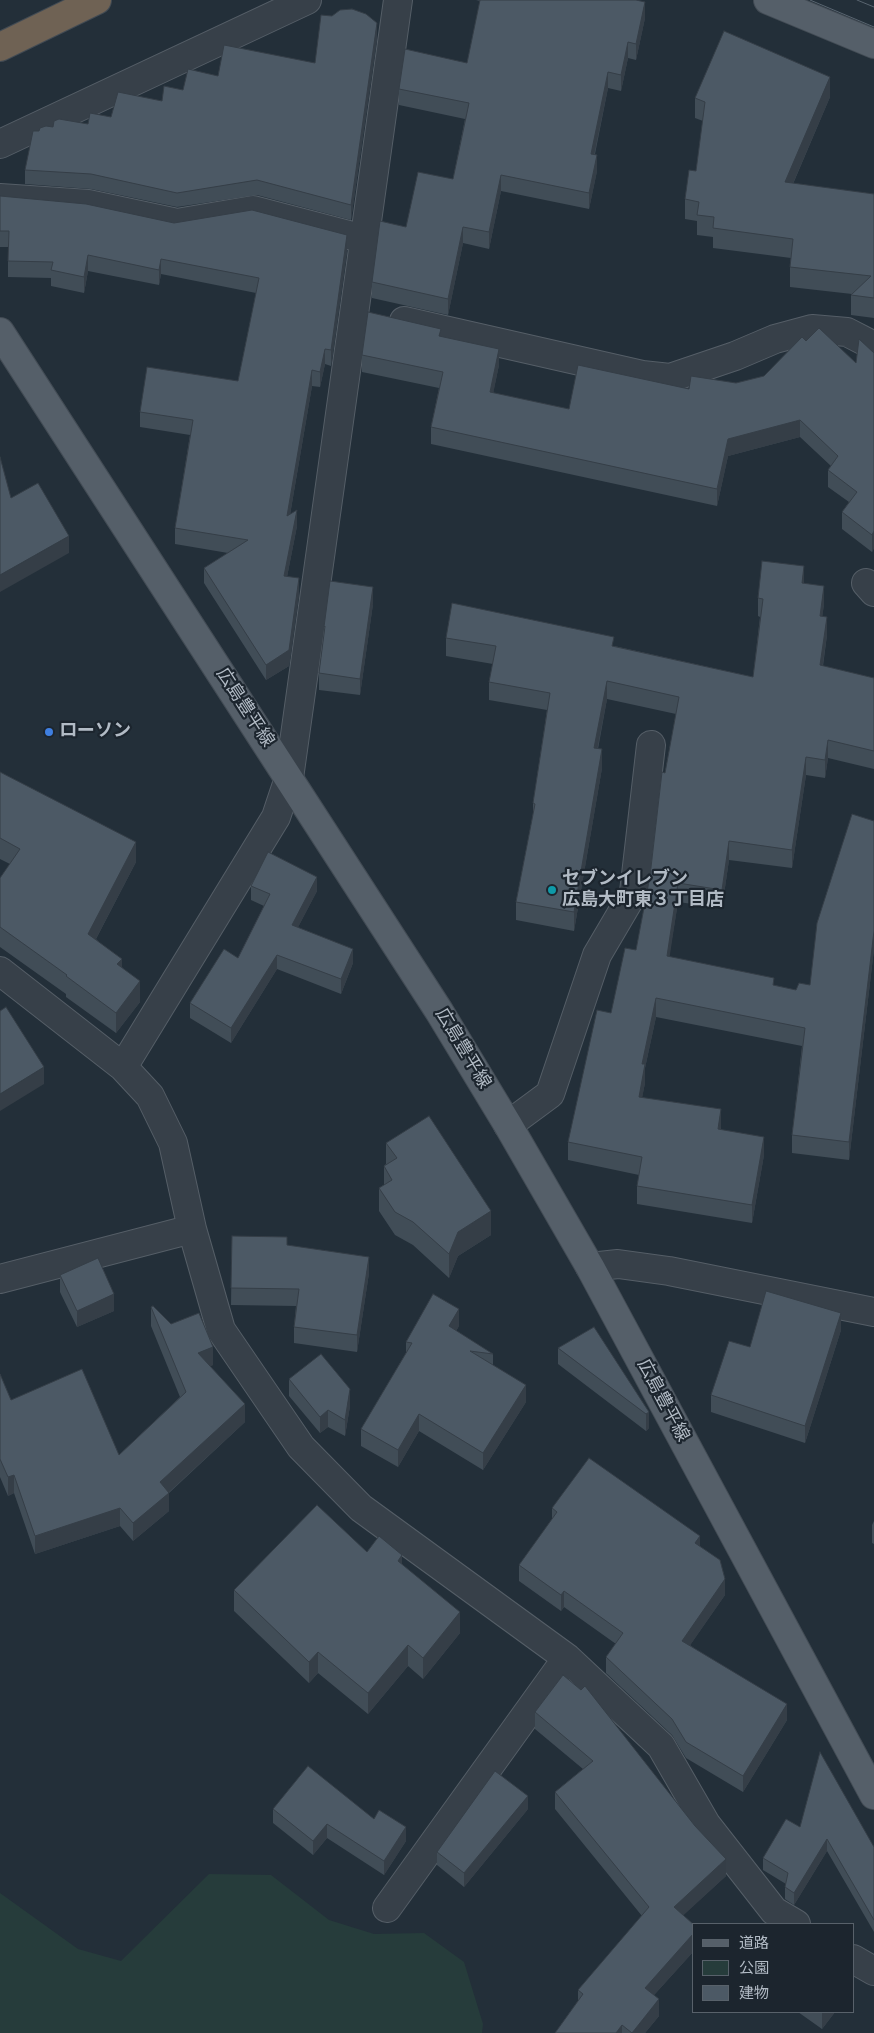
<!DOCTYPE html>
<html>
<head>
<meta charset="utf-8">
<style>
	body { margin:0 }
	#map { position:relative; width:874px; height:2033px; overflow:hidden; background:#232f39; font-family:"Source Sans 3","Noto Sans JP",sans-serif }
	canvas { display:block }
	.legend { position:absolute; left:692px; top:1923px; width:162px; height:90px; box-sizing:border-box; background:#1c252e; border:1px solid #58616a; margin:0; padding:6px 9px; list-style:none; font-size:15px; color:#b2bbc5 }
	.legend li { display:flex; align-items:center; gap:10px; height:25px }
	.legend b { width:25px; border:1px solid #58616a }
</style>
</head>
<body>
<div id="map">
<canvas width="874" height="2033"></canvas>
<ul class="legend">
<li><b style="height:6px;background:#555f69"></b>道路</li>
<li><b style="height:14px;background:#263c3b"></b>公園</li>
<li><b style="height:14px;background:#4c5965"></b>建物</li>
</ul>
</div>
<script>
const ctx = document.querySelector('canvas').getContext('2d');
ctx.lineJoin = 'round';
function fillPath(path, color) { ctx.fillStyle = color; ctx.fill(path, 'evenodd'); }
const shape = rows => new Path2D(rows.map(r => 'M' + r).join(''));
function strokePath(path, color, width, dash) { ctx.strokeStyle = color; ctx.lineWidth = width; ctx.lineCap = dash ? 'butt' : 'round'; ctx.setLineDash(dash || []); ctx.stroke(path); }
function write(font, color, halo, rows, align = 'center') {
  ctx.font = font + ' "Source Sans 3","Noto Sans JP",sans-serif'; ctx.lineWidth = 4.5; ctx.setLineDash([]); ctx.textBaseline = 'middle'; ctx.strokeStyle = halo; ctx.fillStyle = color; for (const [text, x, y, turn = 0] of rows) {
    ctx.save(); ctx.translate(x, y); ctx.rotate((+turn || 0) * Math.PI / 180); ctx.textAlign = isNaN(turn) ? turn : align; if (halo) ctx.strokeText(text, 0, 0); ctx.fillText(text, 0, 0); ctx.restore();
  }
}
fillPath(shape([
	[209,1874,271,1875,329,1920,374,1934,424,1933,464,1962,483,2024,482,2033,0,2033,0,1893,78,1949,121,1961]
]), '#263c3b');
const street = shape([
	[0,144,307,0],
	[0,198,88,204,177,223,253,210,364,239],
	[404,321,642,375,670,378,735,356,775,339,812,329,847,332,874,346],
	[866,583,874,592],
	[0,971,123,1067,150,1096,173,1143,192,1229,221,1330,301,1447,361,1508,567,1658,661,1746,706,1824,774,1911,796,1924],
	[123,1067,276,817,289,778,398,0],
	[508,1125,550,1094,597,955,634,892,651,745],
	[590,1267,618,1264,669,1271,874,1312],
	[0,1279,192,1229],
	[387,1908,567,1658],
	[853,1959,874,1971]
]);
const primary = shape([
	[768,0,874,44],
	[0,332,439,1011,508,1125,590,1267,874,1795]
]);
const highway = shape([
	[0,47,97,0]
]);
strokePath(street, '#555e67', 30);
strokePath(primary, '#434c55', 30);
strokePath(highway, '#424b54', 30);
strokePath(street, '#374049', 28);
strokePath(primary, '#555f69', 28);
strokePath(highway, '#6f6254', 28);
strokePath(shape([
	[810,0,874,27],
	[857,0,874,7]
]), '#596570', 1);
fillPath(shape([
	[476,0,636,0,645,18,636,60,628,58,621,91,608,88,595,154,597,171,589,209,501,191,489,249,463,243,448,315,372,298,372,282,406,227,453,179,465,119,399,105,399,89,467,63,480,1],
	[377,38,351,220,257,195,177,207,91,189,25,184,25,170,39,131,53,127,88,124,111,117,162,101,183,90,218,76,315,63],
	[830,97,793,184,874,194,874,318,851,315,851,295,852,294,790,287,790,267,791,258,713,248,713,237,697,235,697,221,685,219,685,199,696,171,703,121,695,118,695,98],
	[0,196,174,223,347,251,331,366,325,364,320,387,312,386,290,515,297,526,287,577,299,594,289,666,266,680,204,583,204,568,228,553,175,544,175,528,190,435,140,427,140,412,238,381,256,293,161,274,159,285,88,271,84,293,51,286,51,278,8,277,8,247,0,247],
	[441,337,499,365,493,393,569,409,689,389,736,383,764,376,806,341,856,363,874,353,874,548,872,552,842,529,842,512,849,502,828,487,828,470,831,466,800,437,728,456,717,506,431,444,431,427,439,388,362,372,362,355],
	[804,583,824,604,822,617,827,635,823,666,874,678,874,769,828,758,825,778,806,775,792,868,729,860,722,908,678,902,669,957,774,985,796,990,810,985,874,821,874,949,849,1160,792,1153,792,1135,802,1046,656,1017,645,1068,645,1083,642,1097,721,1127,721,1130,764,1155,752,1223,637,1204,637,1186,639,1175,568,1160,568,1142,611,1013,636,950,650,876,665,773,676,714,607,699,598,749,602,768,574,931,516,920,516,902,533,814,533,803,547,710,489,700,489,682,493,664,446,656,446,638,614,646,753,677,760,617,758,616,758,598],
	[373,604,360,695,319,690,319,673],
	[0,772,136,862,96,939,122,967,140,1002,116,1033,66,997,66,994,0,947,0,878,10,864,0,859],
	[251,886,317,891,298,927,353,963,341,994,277,969,231,1043,190,1018,190,1003,238,958,264,906,251,900],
	[386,1143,491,1235,458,1256,449,1278,413,1245,395,1235,379,1211,379,1188,384,1185,384,1166,386,1164],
	[232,1236,287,1245,369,1273,357,1352,294,1343,294,1327,296,1306,231,1305],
	[60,1275,114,1311,77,1327,60,1292],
	[151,1307,171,1324,213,1365,210,1366,245,1422,169,1493,169,1511,133,1541,120,1526,35,1554,14,1493,8,1496,0,1477,0,1374,11,1400,119,1455,180,1397,151,1326],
	[459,1326,456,1331,493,1354,493,1365,526,1402,483,1470,419,1431,398,1467,361,1446,361,1429,406,1353,406,1342],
	[841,1330,805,1443,711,1412,711,1395,750,1347],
	[558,1348,649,1412,649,1428,646,1431,558,1364],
	[289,1379,350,1406,345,1436,328,1427,320,1433,289,1396],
	[552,1508,700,1546,725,1595,690,1645,787,1720,743,1792,686,1758,672,1735,606,1673,606,1657,616,1644,564,1607,561,1611,519,1581,519,1565,552,1520],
	[874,1521,874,1544,872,1543,872,1525],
	[367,1552,402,1564,460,1633,423,1679,408,1666,368,1714,318,1673,309,1683,234,1611,234,1590],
	[563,1675,726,1876,683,1915,693,1924,693,1952,654,1995,659,2016,645,2033,555,2033,578,2001,578,1990,642,1916,555,1809,555,1792,583,1769,535,1729,535,1712],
	[273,1809,374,1819,406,1841,384,1875,327,1838,313,1855,273,1823],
	[528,1809,464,1887,437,1865,437,1852],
	[800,1827,874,1847,874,1932,827,1851,794,1905,785,1899,785,1887,786,1884,763,1870,763,1858],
	[798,2012,835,2012,822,2029]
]), '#414d57');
fillPath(shape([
	[645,2,645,18,636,60,636,44],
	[377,23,377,38,351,220,351,205],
	[628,42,628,58,621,91,621,75],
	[608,72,608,88,591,170,591,154],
	[830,77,830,97,785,202,785,182],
	[597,155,597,171,589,209,589,193],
	[501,175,501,191,489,249,489,232],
	[463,227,463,243,448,315,448,299],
	[347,235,347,251,331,366,331,350],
	[88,255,88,271,84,293,84,277],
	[161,259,161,274,159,285,159,270],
	[325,349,325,364,320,387,320,372],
	[499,349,499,365,490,409,490,392],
	[312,370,312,386,287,532,287,516],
	[800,420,800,437,728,456,717,506,717,489,728,439],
	[297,510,297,526,284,592,284,576],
	[874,531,874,548,872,552,872,535],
	[69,536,69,553,0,592,0,575],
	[804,566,804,584,802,583],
	[299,578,299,594,289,666,266,680,266,665],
	[824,586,824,604,820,635,820,616],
	[373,587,373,604,360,695,360,679],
	[827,617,827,635,820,683,820,665],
	[607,681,607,699,594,766,594,748],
	[828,740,828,758,825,778,825,760],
	[602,749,602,768,574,931,574,912],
	[806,757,806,775,792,868,792,850],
	[729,841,729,860,722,908,722,890],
	[136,842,136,862,88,954,88,934],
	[317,877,317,891,292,939,292,925],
	[678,883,678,902,667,974,667,956],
	[874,931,874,949,849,1160,849,1142],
	[353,949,353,963,341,994,341,979],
	[277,955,277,969,231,1043,231,1028],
	[122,959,122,979,117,964],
	[140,981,140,1002,116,1033,116,1013],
	[656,998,656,1017,645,1068,645,1083,639,1115,639,1097,642,1064],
	[44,1067,44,1084,0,1111,0,1094],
	[721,1109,721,1127,718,1147,718,1129],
	[764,1137,764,1155,752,1223,752,1205],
	[491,1211,491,1235,458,1256,449,1278,449,1254,458,1232],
	[369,1257,369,1273,357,1352,357,1335],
	[114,1294,114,1311,77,1327,77,1311],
	[459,1309,459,1326,449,1343,449,1326],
	[841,1313,841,1330,805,1443,805,1426],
	[213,1347,213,1365,198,1372,198,1353],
	[526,1385,526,1402,483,1470,483,1453],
	[350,1389,350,1406,345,1436,345,1420],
	[245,1404,245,1422,168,1493,169,1493,169,1511,133,1541,133,1523,160,1482],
	[328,1410,328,1427,320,1433,320,1417],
	[649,1412,649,1428,646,1431,646,1414],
	[419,1414,419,1431,398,1467,398,1450],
	[14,1475,14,1493,8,1496,8,1477],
	[120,1508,120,1526,35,1554,35,1536],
	[700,1536,700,1552,695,1543],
	[402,1555,402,1576,398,1561],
	[725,1579,725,1595,682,1657,682,1641],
	[564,1591,564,1607,561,1611,561,1595],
	[460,1612,460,1633,423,1679,423,1658],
	[408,1645,408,1666,368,1714,368,1693],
	[318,1652,318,1673,309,1683,309,1662],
	[787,1704,787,1720,743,1792,743,1776],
	[528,1796,528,1809,464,1887,464,1873],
	[327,1824,327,1838,313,1855,313,1841],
	[406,1827,406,1841,384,1875,384,1861],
	[827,1839,827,1851,794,1905,794,1893],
	[726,1859,726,1876,674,1924,674,1907],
	[693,1934,693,1952,645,2005,645,1988],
	[659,1999,659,2016,645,2033,632,2033],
	[822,2012,835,2012,822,2029],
	[622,2025,622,2033,616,2033]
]), '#353e47');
const building = shape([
	[480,0,636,0,645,2,636,44,628,42,621,75,608,72,591,154,597,155,589,193,501,175,489,232,463,227,448,299,372,282,380,221,406,227,418,172,453,179,469,103,399,89,405,49,467,63,480,0],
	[352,9,366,14,377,23,351,205,257,180,177,193,91,174,25,170,33,131,39,131,40,128,46,126,53,127,54,121,59,119,88,124,90,113,111,117,118,92,162,101,164,86,183,90,188,69,218,76,224,45,315,63,321,15,332,16,340,10,352,9],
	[724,31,830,77,785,182,874,194,874,298,851,295,871,276,790,267,793,239,713,228,714,217,697,215,699,202,685,199,689,170,696,171,705,102,695,98,724,31],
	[0,196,86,204,174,223,252,210,347,235,331,350,325,349,320,372,312,370,287,516,297,510,284,576,299,578,289,650,266,665,204,568,248,540,175,528,193,420,140,412,147,367,238,381,259,278,161,259,159,270,88,255,84,277,51,270,53,262,8,261,9,231,0,231,0,196],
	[368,312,441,329,439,336,499,349,490,392,569,409,578,365,689,389,691,376,736,383,764,376,802,337,806,341,819,328,856,363,859,339,874,353,874,531,872,535,842,512,857,492,828,470,838,456,800,420,728,439,717,489,431,427,443,372,362,355,368,312],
	[0,457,11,498,38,483,69,536,0,575,0,457],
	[762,561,804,566,802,583,824,586,820,616,827,617,820,665,874,678,874,751,828,740,825,760,806,757,792,850,729,841,722,890,678,883,667,956,774,978,773,985,796,990,799,983,810,985,817,923,852,814,874,821,874,931,849,1142,792,1135,805,1028,656,998,642,1064,645,1064,639,1097,721,1109,718,1129,764,1137,752,1205,637,1186,642,1157,568,1142,597,1010,611,1013,625,948,636,950,650,876,662,772,665,773,679,697,607,681,594,748,602,749,574,912,516,902,535,804,533,803,550,693,489,682,496,646,446,638,452,603,614,637,612,646,753,677,763,599,758,598,762,561],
	[330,581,373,587,360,679,319,673,325,626,324,627,330,581],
	[0,772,136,842,88,934,122,959,117,964,140,981,116,1013,66,976,67,975,0,927,0,878,20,849,0,838,0,772],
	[268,852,317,877,292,925,353,949,341,979,277,955,231,1028,190,1003,224,949,238,958,270,894,251,886,268,852],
	[6,1007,44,1067,0,1094,0,1011,6,1007],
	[429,1116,491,1211,458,1232,449,1254,413,1222,395,1212,379,1188,392,1180,384,1166,397,1158,386,1143,429,1116],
	[232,1236,287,1237,287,1245,369,1257,357,1335,294,1327,299,1289,231,1288,232,1236],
	[98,1258,114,1294,77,1311,60,1275,98,1258],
	[766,1291,841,1313,805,1426,711,1395,729,1341,750,1347,766,1291],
	[433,1294,459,1309,449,1326,493,1354,470,1351,526,1385,483,1453,419,1414,398,1450,361,1429,412,1343,406,1342,433,1294],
	[153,1306,171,1324,199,1313,213,1347,198,1353,245,1404,160,1482,169,1493,133,1523,120,1508,35,1536,14,1475,8,1477,0,1459,0,1374,11,1400,82,1369,119,1455,186,1392,151,1307,153,1306],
	[594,1327,649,1412,646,1414,558,1348,594,1327],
	[321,1354,350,1389,345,1420,328,1410,320,1417,289,1379,321,1354],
	[589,1458,700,1536,695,1543,720,1560,725,1579,682,1641,787,1704,743,1776,686,1742,672,1719,606,1657,623,1633,564,1591,561,1595,519,1565,557,1512,552,1508,589,1458],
	[317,1505,367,1552,379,1536,402,1555,398,1561,460,1612,423,1658,408,1645,368,1693,318,1652,309,1662,234,1590,317,1505],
	[563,1675,581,1690,585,1686,695,1826,726,1859,674,1907,693,1924,693,1934,645,1988,659,1999,632,2033,622,2025,616,2033,555,2033,583,1994,578,1990,649,1907,555,1792,593,1761,535,1712,563,1675],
	[820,1752,874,1847,874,1920,827,1839,794,1893,785,1887,788,1873,763,1858,786,1819,800,1827,820,1752],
	[308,1766,374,1819,379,1810,406,1827,384,1861,327,1824,313,1841,273,1809,308,1766],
	[495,1771,528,1796,464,1873,437,1852,495,1771]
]);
fillPath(building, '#4c5965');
strokePath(building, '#353e47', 1);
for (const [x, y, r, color] of [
	[49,732,5,"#3f7fe0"],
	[552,890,5,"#0f9aa8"]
]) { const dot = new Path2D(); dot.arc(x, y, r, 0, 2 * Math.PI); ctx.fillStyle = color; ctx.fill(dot); strokePath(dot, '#1c252e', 2); }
write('18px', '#b2bbc5', '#1c252e', [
	["広島豊平線",244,708,57],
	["広島豊平線",462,1049,59],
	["広島豊平線",662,1401,62]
]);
write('bold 18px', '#b2bbc5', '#1c252e', [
	["ローソン",59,732],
	["セブンイレブン",562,880],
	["広島大町東３丁目店",562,901]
], 'left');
</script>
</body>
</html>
